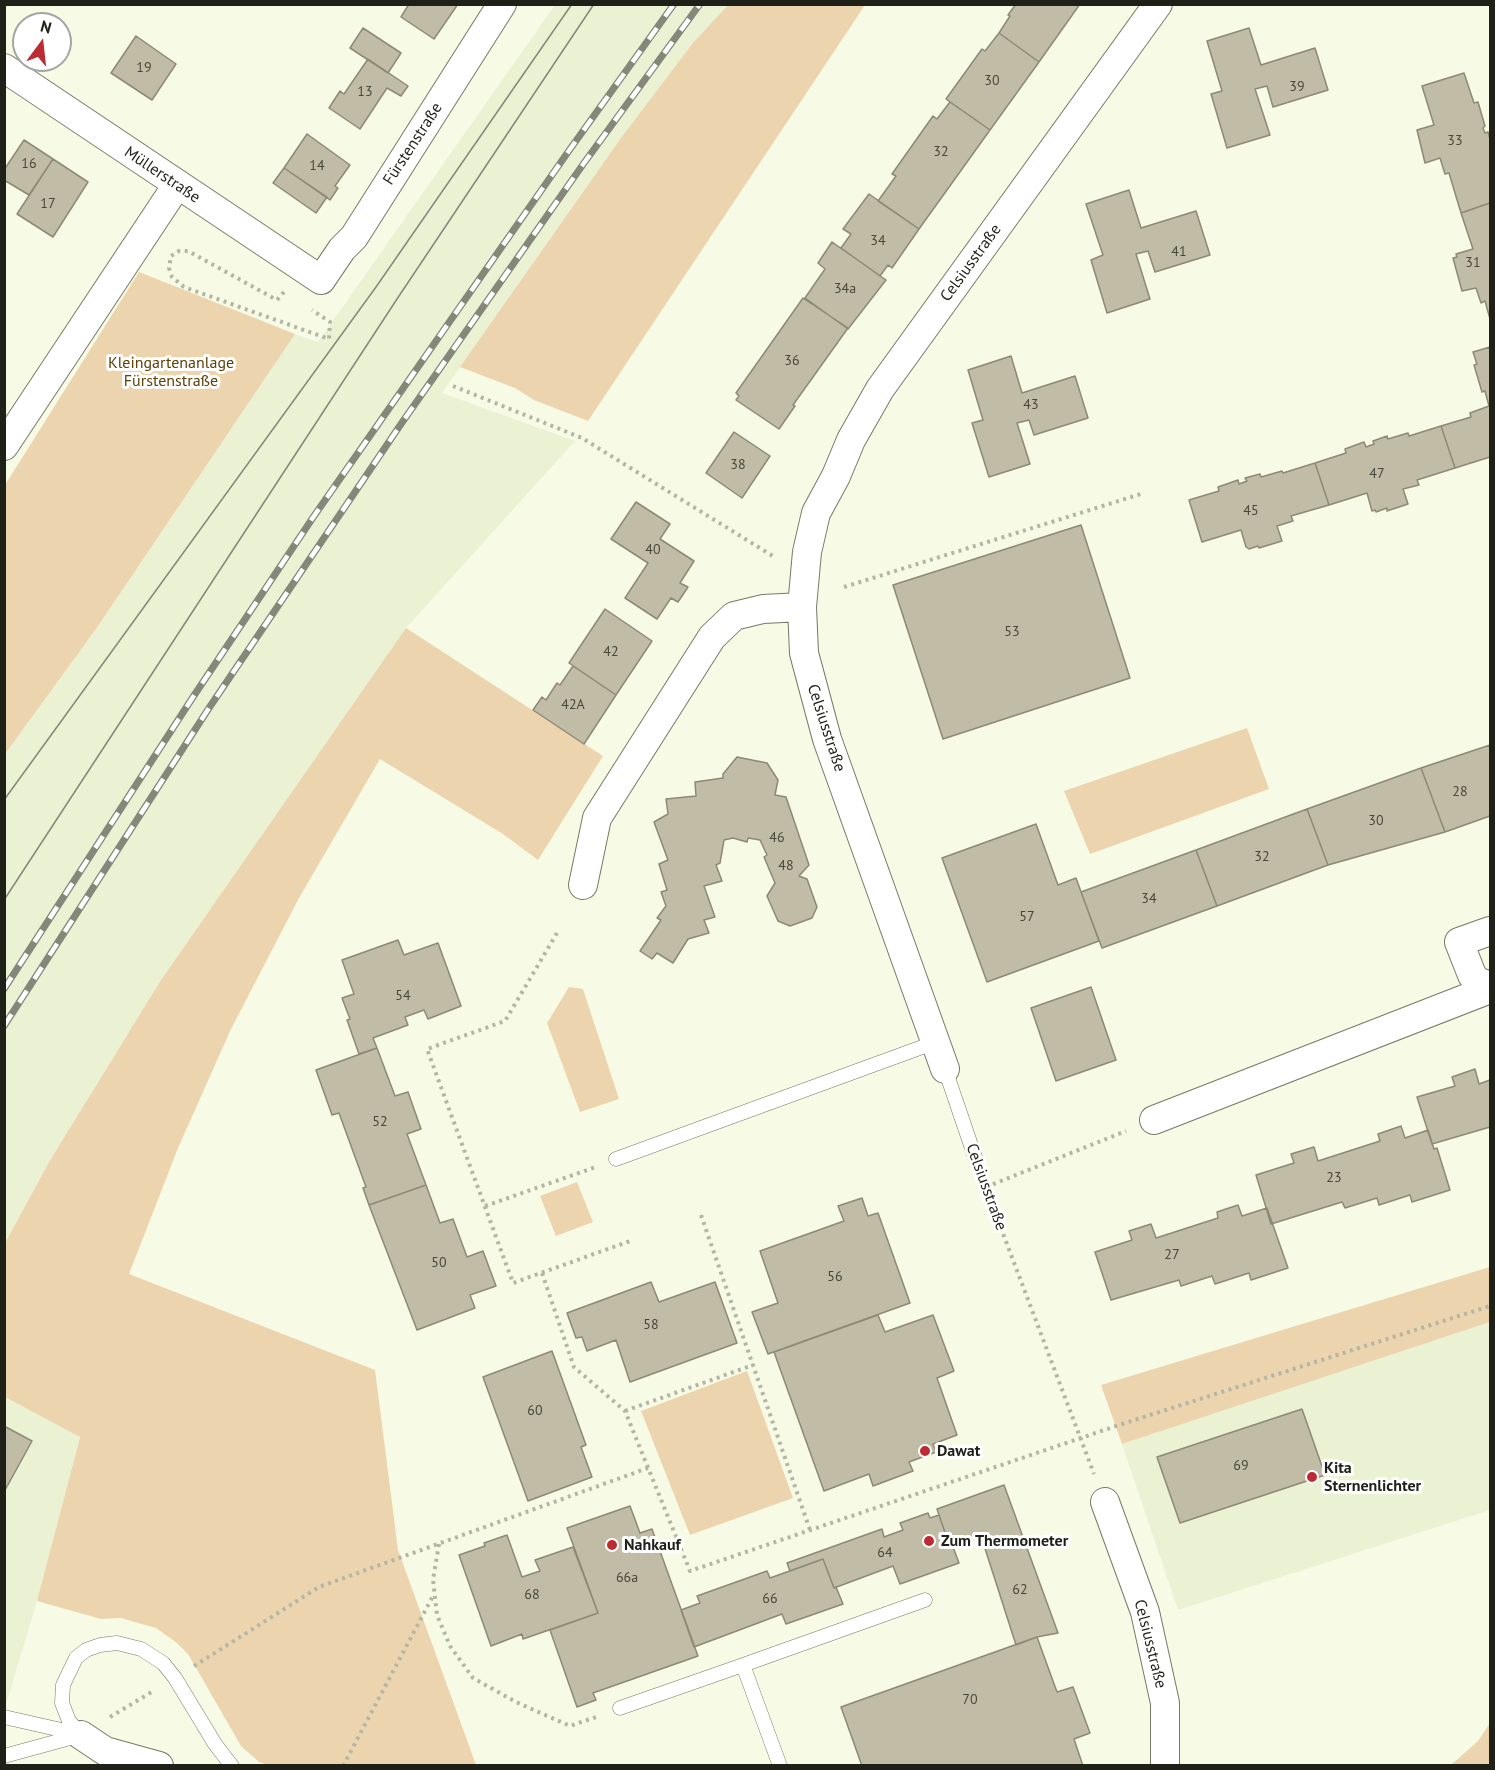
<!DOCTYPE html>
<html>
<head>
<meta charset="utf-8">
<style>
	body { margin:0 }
	#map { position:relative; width:1495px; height:1770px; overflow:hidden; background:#f7fbe5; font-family:"PT Sans",sans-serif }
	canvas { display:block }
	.frame { position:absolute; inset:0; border:6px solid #1f2119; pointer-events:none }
	.north { position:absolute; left:12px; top:12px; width:60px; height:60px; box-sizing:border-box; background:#fff; border:2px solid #a5a6a3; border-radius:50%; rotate:15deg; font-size:16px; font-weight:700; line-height:24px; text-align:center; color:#1f2119 }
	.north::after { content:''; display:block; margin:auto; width:21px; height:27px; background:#bc2c34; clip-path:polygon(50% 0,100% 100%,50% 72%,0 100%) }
</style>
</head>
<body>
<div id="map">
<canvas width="1495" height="1770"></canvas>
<div class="frame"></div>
<div class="north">N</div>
</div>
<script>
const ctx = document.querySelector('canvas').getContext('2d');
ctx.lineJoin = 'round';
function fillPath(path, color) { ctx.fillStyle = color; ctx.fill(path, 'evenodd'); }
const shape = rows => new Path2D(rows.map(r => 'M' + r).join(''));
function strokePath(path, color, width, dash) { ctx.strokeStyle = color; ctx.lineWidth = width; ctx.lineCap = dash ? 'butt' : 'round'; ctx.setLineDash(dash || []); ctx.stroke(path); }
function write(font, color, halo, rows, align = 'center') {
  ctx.font = font + ' "PT Sans",sans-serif'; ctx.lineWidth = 6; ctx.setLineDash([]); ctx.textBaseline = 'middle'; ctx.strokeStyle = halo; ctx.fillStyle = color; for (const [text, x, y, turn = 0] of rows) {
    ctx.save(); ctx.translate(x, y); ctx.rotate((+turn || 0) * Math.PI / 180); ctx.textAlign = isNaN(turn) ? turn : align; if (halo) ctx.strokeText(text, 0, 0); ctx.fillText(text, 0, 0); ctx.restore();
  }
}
fillPath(shape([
	[555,5,728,5,692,44,621,138,442,393,575,441,406,628,161,980,49,1162,5,1243,5,754,96,629,295,334,318,342],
	[1490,1322,1490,1510,1178,1610,1122,1444],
	[5,1397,80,1436,37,1601,5,1708]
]), '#ebf1d3');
fillPath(shape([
	[728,5,865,5,588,421,534,400,515,388,460,367,621,138,692,44],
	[139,272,295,334,96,629,5,754,5,485],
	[406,628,603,756,538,860,503,834,380,759,299,898,231,1029,178,1148,129,1274,375,1370,398,1550,476,1765,271,1766,259,1762,241,1746,188,1654,177,1643,156,1628,121,1618,101,1619,37,1601,80,1437,5,1397,5,1243,49,1162,161,980],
	[1247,728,1269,789,1090,854,1064,791],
	[569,987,583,989,619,1099,580,1112,547,1023],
	[577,1182,593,1222,556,1236,540,1196],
	[1490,1267,1490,1322,1122,1444,1101,1385],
	[747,1371,793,1498,690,1535,641,1411],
	[1490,1723,1490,1765,1451,1765,1478,1741]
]), '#ecd4ae');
const building = shape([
	[409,4,458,4,434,39,401,17,409,4],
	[1016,4,1080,4,1039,62,999,33,1010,16,1008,15,1016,4],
	[363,28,401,53,388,73,350,48,363,28],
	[1249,28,1261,65,1315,48,1328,90,1273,107,1267,86,1255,89,1270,135,1227,148,1211,94,1222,91,1207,41,1249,28],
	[999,33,1039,62,990,130,946,99,982,49,985,51,999,33],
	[136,36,176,64,152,100,111,73,136,36],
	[368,59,408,86,401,96,387,88,360,129,329,108,340,91,344,94,368,59],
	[1464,73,1474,103,1478,102,1485,126,1483,128,1485,133,1488,132,1490,139,1490,203,1461,213,1449,173,1445,174,1440,158,1425,163,1417,130,1434,125,1422,86,1464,73],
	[950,102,990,130,919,229,878,201,896,176,892,174,933,116,937,119,950,102],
	[307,134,350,165,335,186,338,188,330,200,284,168,307,134],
	[24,140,53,159,29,195,4,180,4,170,24,140],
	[53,159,88,182,53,237,17,214,53,159],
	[284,168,327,197,316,213,273,183,284,168],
	[1129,190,1141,228,1196,211,1210,255,1155,272,1148,251,1136,254,1150,299,1107,313,1091,260,1103,255,1086,204,1129,190],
	[869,194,919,229,892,268,888,265,880,276,841,248,851,234,843,229,869,194],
	[1490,203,1490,319,1485,301,1481,303,1476,288,1462,291,1453,258,1457,257,1456,254,1473,249,1461,213,1490,203],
	[832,242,886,280,848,329,805,298,825,269,818,263,832,242],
	[803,298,848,328,793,405,795,406,779,429,736,400,739,396,736,393,803,298],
	[1490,347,1490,457,1455,468,1441,426,1471,417,1470,413,1489,406,1485,391,1482,392,1474,365,1477,364,1473,352,1490,347],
	[1011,356,1022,393,1075,376,1088,418,1034,435,1029,420,1017,423,1030,464,989,477,972,423,983,420,968,370,1011,356],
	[1441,426,1455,468,1417,480,1419,485,1403,489,1408,504,1387,511,1387,508,1376,512,1375,510,1372,511,1367,493,1329,505,1315,463,1346,453,1345,449,1364,442,1366,447,1374,444,1373,441,1387,436,1388,439,1408,433,1409,436,1441,426],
	[734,432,770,456,742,498,706,473,734,432],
	[1315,463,1329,505,1291,516,1293,521,1277,526,1282,541,1259,548,1258,546,1249,549,1246,547,1241,530,1202,542,1189,500,1219,491,1218,487,1238,480,1239,484,1247,481,1245,478,1260,474,1261,477,1282,471,1283,473,1315,463],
	[636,502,670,524,660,539,694,561,680,583,688,587,678,602,671,598,657,619,625,598,648,563,611,539,636,502],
	[1081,525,1130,678,943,739,893,585,1081,525],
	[605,609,652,641,616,695,569,663,605,609],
	[573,666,616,695,584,744,533,710,542,697,546,700,557,683,560,685,573,666],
	[1490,745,1490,816,1445,832,1421,768,1490,745],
	[737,757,767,763,778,780,775,795,786,797,809,865,799,876,807,879,817,907,812,918,790,926,778,921,767,896,775,883,764,857,767,855,760,840,748,838,747,842,733,838,724,840,720,863,716,865,722,881,704,886,715,917,704,920,709,933,688,939,673,963,657,953,652,959,640,951,661,920,657,918,666,906,661,892,667,890,659,864,668,860,654,822,668,814,666,799,696,796,695,782,723,778,723,774,737,757],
	[1421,768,1445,832,1328,865,1307,809,1421,768],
	[1307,809,1328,865,1217,906,1196,850,1307,809],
	[1036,824,1058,885,1076,878,1099,941,987,982,942,858,1036,824],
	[1196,850,1217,906,1102,948,1081,892,1196,850],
	[398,940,404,955,438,943,461,1006,428,1019,424,1010,405,1017,408,1025,373,1038,377,1048,359,1054,347,1020,350,1019,342,998,354,994,342,960,398,940],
	[1091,987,1116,1060,1056,1081,1031,1008,1091,987],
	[377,1048,395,1096,408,1092,421,1129,407,1134,426,1185,369,1205,363,1188,366,1187,339,1113,332,1115,316,1070,377,1048],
	[1475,1069,1479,1084,1490,1080,1490,1127,1432,1144,1417,1097,1455,1086,1452,1077,1475,1069],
	[1401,1126,1405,1138,1428,1130,1434,1149,1437,1148,1450,1190,1412,1202,1410,1195,1379,1205,1377,1198,1345,1208,1342,1202,1271,1224,1256,1175,1294,1163,1291,1154,1314,1147,1318,1161,1380,1141,1378,1134,1401,1126],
	[426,1185,440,1223,453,1219,467,1257,483,1251,496,1286,470,1295,475,1308,417,1330,369,1205,426,1185],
	[862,1198,868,1216,878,1213,910,1303,768,1354,752,1312,778,1303,760,1251,844,1221,838,1206,862,1198],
	[1238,1205,1242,1216,1267,1208,1288,1268,1251,1280,1249,1273,1215,1284,1212,1276,1181,1286,1179,1280,1111,1300,1095,1252,1132,1240,1129,1231,1151,1224,1156,1238,1218,1218,1217,1212,1238,1205],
	[651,1282,659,1302,715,1282,737,1343,630,1382,616,1340,587,1351,582,1337,576,1338,567,1313,651,1282],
	[878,1315,885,1332,933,1315,954,1371,937,1378,957,1435,933,1444,936,1452,909,1462,913,1471,873,1486,869,1474,824,1491,774,1352,878,1315],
	[552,1351,586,1445,581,1447,592,1477,528,1501,483,1377,552,1351],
	[1302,1409,1325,1475,1180,1523,1157,1457,1302,1409],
	[4,1426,32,1441,4,1492,4,1426],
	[1004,1485,1058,1633,1037,1637,1016,1645,981,1536,950,1547,937,1509,1004,1485],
	[630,1506,640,1533,652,1529,698,1656,593,1693,596,1700,577,1707,550,1630,598,1613,567,1528,630,1506],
	[928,1513,930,1518,939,1515,950,1547,953,1547,959,1563,900,1584,893,1566,834,1588,823,1559,790,1571,787,1563,882,1529,884,1537,903,1530,900,1523,928,1513],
	[507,1535,522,1577,540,1571,535,1560,573,1547,598,1613,523,1639,522,1634,491,1646,459,1555,485,1546,484,1543,507,1535],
	[823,1559,834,1588,836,1587,843,1604,786,1624,782,1614,694,1647,681,1610,700,1603,697,1596,767,1571,770,1578,823,1559],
	[1037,1637,1057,1692,1073,1687,1090,1733,1074,1739,1083,1766,862,1766,841,1707,1037,1637]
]);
fillPath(building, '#c0bca6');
strokePath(building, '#8d8975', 1.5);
const service = shape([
	[945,1069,975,1157],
	[616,1159,936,1042],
	[743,1665,925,1600],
	[620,1708,743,1665,780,1766],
	[4,1717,79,1734],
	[81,1735,69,1721,62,1703,63,1685,76,1658,86,1650,100,1645,117,1643,141,1649,163,1663,175,1678,215,1744,232,1766],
	[4,1756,81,1735]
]);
const minor = shape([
	[4,68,321,280,342,249,354,237,502,4],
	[4,446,177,185],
	[583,885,597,818,712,637,734,616,763,609,802,607],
	[1490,931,1459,942,1472,975,1477,981,1490,986],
	[945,1069,827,739,804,653,802,607,807,552,816,513,836,476,851,440,880,389,1158,4],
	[1154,1120,1490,989],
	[1105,1502,1145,1612,1165,1703,1165,1766],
	[81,1735,105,1751,159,1766]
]);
strokePath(service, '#767a66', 15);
strokePath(minor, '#767a66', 30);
strokePath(shape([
	[284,292,277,300,188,251,179,251,171,256,169,268,172,277,184,287,329,339,330,322,312,310],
	[453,386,582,438,776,558],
	[844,587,1144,493],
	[557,933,505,1021,427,1049,513,1283,633,1240],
	[982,1178,1094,1474],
	[986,1187,1126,1131],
	[485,1206,596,1167],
	[701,1215,810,1530],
	[542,1273,574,1367,625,1411,690,1571,1119,1425,1490,1306],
	[625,1411,753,1365],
	[439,1544,433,1580,437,1615,450,1646,473,1678,516,1702,570,1726,599,1716],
	[194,1666,319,1587,648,1468],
	[110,1717,155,1690],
	[343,1766,434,1594]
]), '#b3b6a5', 4, [3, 4.5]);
strokePath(service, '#fff', 14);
strokePath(minor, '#fff', 28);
strokePath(shape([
	[4,800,376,287,572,4],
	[4,900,397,299,594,4]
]), '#858879', 1.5);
const rail = shape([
	[4,989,193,697,314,516,568,152,674,4],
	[4,1026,209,708,401,424,584,163,700,4]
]);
strokePath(rail, '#858879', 7);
strokePath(rail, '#fff', 4.5, [14]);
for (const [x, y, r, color] of [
	[925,1451,6,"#bc2c34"],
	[1312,1477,6,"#bc2c34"],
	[929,1541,6,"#bc2c34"],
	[612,1545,6,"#bc2c34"]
]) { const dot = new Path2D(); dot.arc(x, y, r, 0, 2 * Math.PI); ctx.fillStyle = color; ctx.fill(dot); strokePath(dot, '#fff', 2); }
write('14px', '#47483c', null, [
	["19",144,68],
	["30",992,81],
	["39",1297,87],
	["13",365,92],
	["33",1455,141],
	["32",941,152],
	["16",29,164],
	["14",317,166],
	["17",48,204],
	["34",878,241],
	["41",1179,252],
	["31",1473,263],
	["34a",845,289],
	["36",792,361],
	["43",1031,405],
	["38",738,465],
	["47",1377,474],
	["45",1251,511],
	["40",653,550],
	["53",1012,632],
	["42",611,652],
	["42A",573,705],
	["28",1460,792],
	["30",1376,821],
	["46",777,838],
	["32",1262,857],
	["48",786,866],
	["34",1149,899],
	["57",1027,917],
	["54",403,996],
	["52",380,1122],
	["23",1334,1178],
	["27",1172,1255],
	["50",439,1263],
	["56",835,1277],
	["58",651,1325],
	["60",535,1411],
	["69",1241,1466],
	["64",885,1553],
	["66a",627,1578],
	["62",1020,1590],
	["68",532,1595],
	["66",770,1599],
	["70",970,1700]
]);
write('16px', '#1f2119', '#fff', [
	["Fürstenstraße",413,144,-57],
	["Müllerstraße",162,175,34],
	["Celsiusstraße",971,263,-54],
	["Celsiusstraße",826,728,72],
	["Celsiusstraße",986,1187,70],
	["Celsiusstraße",1150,1644,76]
]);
write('16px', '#5d4106', '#fff', [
	["Kleingartenanlage",171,363],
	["Fürstenstraße",171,381]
]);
write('bold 16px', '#1f2119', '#fff', [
	["Dawat",937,1451],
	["Kita",1324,1468],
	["Sternenlichter",1324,1486],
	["Zum Thermometer",941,1541],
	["Nahkauf",624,1545]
], 'left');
</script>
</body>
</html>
